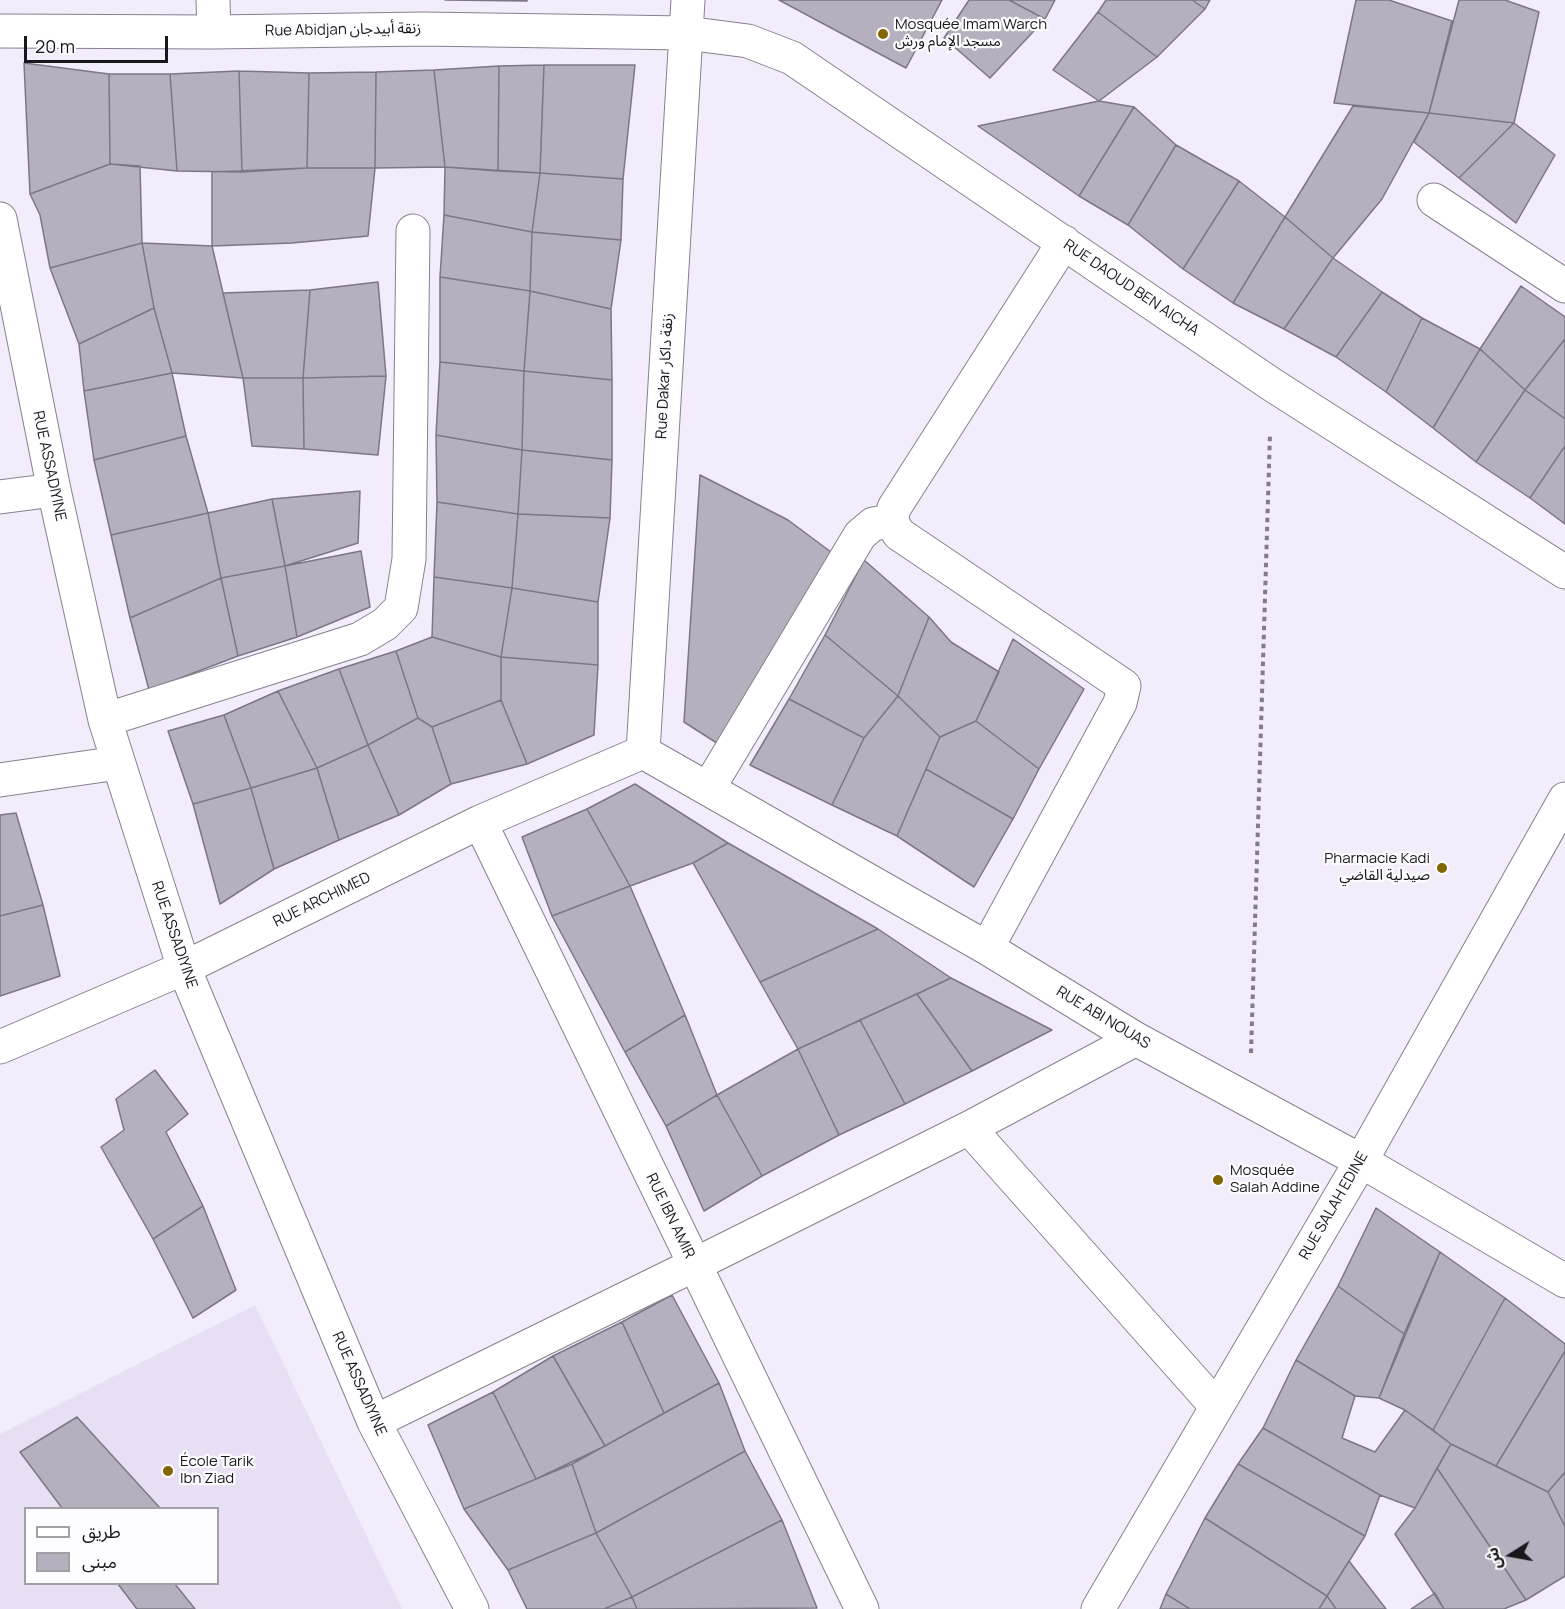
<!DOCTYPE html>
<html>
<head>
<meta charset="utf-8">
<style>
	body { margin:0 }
	#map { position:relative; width:1565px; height:1609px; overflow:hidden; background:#f2ecfb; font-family:Manrope,"Noto Sans Arabic",sans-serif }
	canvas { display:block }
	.legend { position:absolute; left:24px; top:1507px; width:195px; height:78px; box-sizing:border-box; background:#fdfcff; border:2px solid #a2a0a4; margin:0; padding:8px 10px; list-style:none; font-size:18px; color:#1a171c }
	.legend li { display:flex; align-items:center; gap:12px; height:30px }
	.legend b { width:30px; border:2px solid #a2a0a4 }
	.north { position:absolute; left:1481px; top:1525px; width:60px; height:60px; -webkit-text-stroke:4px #fdfcff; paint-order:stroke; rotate:259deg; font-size:16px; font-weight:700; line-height:24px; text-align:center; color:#1a171c }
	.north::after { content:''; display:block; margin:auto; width:21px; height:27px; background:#1a171c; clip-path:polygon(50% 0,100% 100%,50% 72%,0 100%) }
	.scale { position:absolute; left:24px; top:36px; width:144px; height:27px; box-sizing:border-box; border:3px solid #1a171c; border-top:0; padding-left:8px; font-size:18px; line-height:21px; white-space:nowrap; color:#1a171c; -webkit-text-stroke:4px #fdfcff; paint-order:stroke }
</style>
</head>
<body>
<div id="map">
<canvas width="1565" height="1609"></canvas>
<ul class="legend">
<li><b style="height:8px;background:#fff"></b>طريق</li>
<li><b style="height:16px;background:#b6b0be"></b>مبنى</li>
</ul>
<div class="north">ش</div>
<div class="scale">20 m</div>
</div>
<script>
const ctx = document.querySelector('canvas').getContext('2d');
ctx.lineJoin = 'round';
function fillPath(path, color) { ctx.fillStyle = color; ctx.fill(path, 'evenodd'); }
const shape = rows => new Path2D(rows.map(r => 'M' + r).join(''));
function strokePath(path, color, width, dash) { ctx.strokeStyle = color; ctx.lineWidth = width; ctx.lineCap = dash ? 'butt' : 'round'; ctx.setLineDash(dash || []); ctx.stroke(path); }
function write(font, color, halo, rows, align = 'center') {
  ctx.font = font + ' Manrope,"Noto Sans Arabic",sans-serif'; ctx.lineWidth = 4.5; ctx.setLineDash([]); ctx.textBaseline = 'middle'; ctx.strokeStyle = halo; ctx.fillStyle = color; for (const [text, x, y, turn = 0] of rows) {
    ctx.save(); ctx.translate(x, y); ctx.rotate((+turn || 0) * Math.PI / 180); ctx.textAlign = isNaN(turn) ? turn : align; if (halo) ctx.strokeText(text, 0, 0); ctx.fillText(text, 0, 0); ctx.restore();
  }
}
fillPath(shape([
	[255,1305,402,1609,0,1609,0,1434],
	[26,1508,218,1508,218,1584,26,1584]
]), '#e8dff5');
const building = shape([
	[445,0,527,0,527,1,445,0],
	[779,0,942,0,906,68,779,0],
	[969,0,1009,0,1045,19,990,78,944,38,969,0],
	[1009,0,1055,0,1045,19,1009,0],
	[1106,0,1192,0,1205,9,1157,57,1098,12,1106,0],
	[1192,0,1210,0,1205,9,1192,0],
	[1356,0,1389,0,1452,21,1429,113,1334,103,1356,0],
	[1459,0,1505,0,1539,12,1514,123,1429,113,1459,0],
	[1098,12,1157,57,1099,101,1053,70,1098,12],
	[24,63,109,74,110,164,30,194,24,63],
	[544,65,635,65,623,179,540,173,544,65],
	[544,65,540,173,498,171,499,66,544,65],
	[499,66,498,171,445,167,434,70,499,66],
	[434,70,445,167,375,168,376,72,434,70],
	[239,71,242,172,177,171,170,74,239,71],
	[239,71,309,73,307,168,242,172,239,71],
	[376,72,375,168,307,168,309,73,376,72],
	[109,74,170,74,177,171,110,164,109,74],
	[1099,101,1134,107,1079,196,978,126,1099,101],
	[1353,106,1429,113,1382,199,1333,258,1285,217,1353,106],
	[1134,107,1176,145,1128,225,1079,196,1134,107],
	[1429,113,1514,123,1459,178,1414,142,1429,113],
	[1514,123,1555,155,1516,223,1459,178,1514,123],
	[1176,145,1239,181,1183,269,1128,225,1176,145],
	[110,164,140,166,142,243,50,268,40,215,30,194,110,164],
	[445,167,540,173,532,232,444,215,445,167],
	[307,168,375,168,368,236,292,243,212,246,212,172,307,168],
	[540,173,623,179,621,240,532,232,540,173],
	[1239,181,1285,217,1233,303,1183,269,1239,181],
	[444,215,532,232,530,291,440,277,444,215],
	[1285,217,1333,258,1284,329,1233,303,1285,217],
	[532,232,621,240,611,309,530,291,532,232],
	[142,243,212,246,243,378,172,373,154,308,142,243],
	[142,243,154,308,79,344,50,268,142,243],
	[1333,258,1382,292,1336,357,1284,329,1333,258],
	[440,277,530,291,524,371,440,362,440,277],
	[378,282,386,376,303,378,310,290,378,282],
	[1521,286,1565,317,1565,339,1525,390,1480,349,1521,286],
	[310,290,303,378,243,378,223,293,310,290],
	[530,291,611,309,612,380,524,371,530,291],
	[1382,292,1422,318,1386,392,1336,357,1382,292],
	[154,308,172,373,84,391,79,344,154,308],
	[1422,318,1480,349,1433,428,1386,392,1422,318],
	[1565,339,1565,419,1525,390,1565,339],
	[1480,349,1525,390,1476,462,1433,428,1480,349],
	[440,362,524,371,522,450,436,435,440,362],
	[524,371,612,380,612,460,522,450,524,371],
	[172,373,186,436,94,460,84,391,172,373],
	[386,376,378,455,304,449,303,378,386,376],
	[243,378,303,378,304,449,252,446,243,378],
	[1525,390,1565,419,1565,446,1530,498,1476,462,1525,390],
	[436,435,522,450,518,514,437,502,436,435],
	[186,436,208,513,111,535,94,460,186,436],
	[1565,446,1565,524,1530,498,1565,446],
	[522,450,612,460,610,518,518,514,522,450],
	[700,475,788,520,835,555,723,747,684,722,700,475],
	[360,491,358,543,285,566,272,499,360,491],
	[272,499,285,566,221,578,208,513,272,499],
	[437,502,518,514,512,588,434,577,437,502],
	[208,513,221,578,130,618,111,535,208,513],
	[518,514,610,518,598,602,512,588,518,514],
	[361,551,370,607,297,637,285,566,361,551],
	[864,560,929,617,898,696,825,635,864,560],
	[285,566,297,637,238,656,221,578,285,566],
	[434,577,512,588,501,657,432,637,434,577],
	[221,578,238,656,149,690,130,618,221,578],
	[512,588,598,602,598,665,501,657,512,588],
	[929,617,951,642,999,672,976,721,940,737,898,696,929,617],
	[825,635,898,696,864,738,789,699,825,635],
	[432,637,501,657,501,700,432,727,418,718,396,651,432,637],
	[1013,639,1084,689,1039,769,976,721,1013,639],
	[396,651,418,718,368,745,339,669,396,651],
	[501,657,598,665,594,735,527,764,501,700,501,657],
	[339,669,368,745,317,768,278,691,339,669],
	[278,691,317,768,251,788,224,715,278,691],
	[898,696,940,737,897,836,832,805,864,738,898,696],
	[789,699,864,738,832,805,750,765,789,699],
	[501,700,527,764,451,784,432,727,501,700],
	[224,715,251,788,193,804,168,731,224,715],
	[418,718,432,727,451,784,399,815,368,745,418,718],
	[976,721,1039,769,1013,819,926,769,940,737,976,721],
	[368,745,399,815,339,840,317,768,368,745],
	[317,768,339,840,274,869,251,788,317,768],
	[926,769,1013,819,974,887,897,836,926,769],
	[635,784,728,843,693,863,630,886,587,809,635,784],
	[251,788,274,869,220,904,193,804,251,788],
	[587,809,630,886,552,916,522,837,587,809],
	[16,813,43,905,0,916,0,815,16,813],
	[728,843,878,929,760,982,693,863,728,843],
	[630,886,685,1015,625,1052,552,916,630,886],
	[43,905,60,976,0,996,0,916,43,905],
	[878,929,951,978,798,1049,760,982,878,929],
	[951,978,1052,1030,972,1071,917,994,951,978],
	[917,994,972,1071,905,1104,860,1020,917,994],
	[685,1015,717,1095,666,1126,625,1052,685,1015],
	[860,1020,905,1104,839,1135,798,1049,860,1020],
	[798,1049,839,1135,762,1176,717,1095,798,1049],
	[155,1070,188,1114,166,1132,203,1206,153,1239,101,1147,124,1130,116,1099,155,1070],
	[717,1095,762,1176,704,1211,666,1126,717,1095],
	[203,1206,236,1290,193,1318,153,1239,203,1206],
	[1376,1208,1440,1252,1404,1334,1338,1286,1376,1208],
	[1440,1252,1505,1298,1433,1430,1405,1410,1379,1398,1440,1252],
	[1338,1286,1404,1334,1379,1398,1355,1396,1296,1360,1338,1286],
	[672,1295,719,1383,664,1413,622,1322,672,1295],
	[1505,1298,1565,1344,1565,1351,1496,1466,1451,1444,1433,1430,1505,1298],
	[622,1322,664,1413,605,1446,553,1356,622,1322],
	[1565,1351,1565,1472,1548,1492,1496,1466,1565,1351],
	[553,1356,605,1446,536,1479,493,1392,553,1356],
	[1296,1360,1355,1396,1342,1438,1375,1452,1405,1410,1451,1444,1415,1508,1380,1495,1263,1428,1296,1360],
	[719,1383,745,1451,596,1533,572,1464,719,1383],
	[493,1392,536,1479,464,1509,428,1425,493,1392],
	[77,1417,160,1508,62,1508,20,1452,77,1417],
	[1263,1428,1380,1495,1365,1536,1238,1464,1263,1428],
	[1451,1444,1548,1492,1565,1527,1565,1576,1526,1600,1437,1468,1451,1444],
	[745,1451,782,1520,632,1597,596,1533,745,1451],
	[572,1464,596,1533,508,1570,464,1509,572,1464],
	[1238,1464,1365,1536,1327,1596,1205,1518,1238,1464],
	[1437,1468,1526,1600,1504,1609,1444,1609,1395,1534,1415,1508,1437,1468],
	[1565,1472,1565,1527,1548,1492,1565,1472],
	[1205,1518,1327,1596,1319,1609,1190,1609,1166,1594,1205,1518],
	[782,1520,817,1608,637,1609,632,1597,782,1520],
	[596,1533,632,1597,604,1609,527,1609,508,1570,596,1533],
	[1349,1561,1386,1609,1336,1609,1327,1596,1349,1561],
	[118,1584,175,1584,195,1609,137,1609,118,1584],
	[1435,1593,1444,1609,1411,1609,1435,1593],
	[1166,1594,1190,1609,1160,1609,1166,1594],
	[1327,1596,1336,1609,1319,1609,1327,1596],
	[632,1597,637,1609,604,1609,632,1597]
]);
fillPath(building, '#b6b0be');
strokePath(building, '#7c7784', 1.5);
const minor = shape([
	[213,0,214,32],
	[0,31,214,32,424,29,686,33,748,41,792,58,1271,384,1565,572],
	[1434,200,1565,286],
	[0,219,54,490,105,720,184,968,374,1422,472,1609],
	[0,497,54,490],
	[891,521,899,534,1124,686,1120,703,987,948],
	[891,521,894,508,1064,242],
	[105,720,360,639,385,624,401,608,409,559,413,231],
	[643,752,987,948,1136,1039,1361,1161,1565,1281],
	[643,752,688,0],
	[0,780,118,763],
	[708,789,860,535,873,524,891,521],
	[480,822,862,1609],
	[0,1047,184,968,480,822,643,752],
	[969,1128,1216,1406],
	[374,1422,694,1265,969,1128,1136,1039],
	[1098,1609,1361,1161,1565,799]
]);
strokePath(minor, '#87818e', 35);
strokePath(shape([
	[1251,1053,1270,434]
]), '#817d86', 4, [4.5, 4.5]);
strokePath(minor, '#fff', 33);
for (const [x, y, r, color] of [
	[883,34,6,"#826600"],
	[1442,868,6,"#826600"],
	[1218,1180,6,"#826600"],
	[168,1471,6,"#826600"]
]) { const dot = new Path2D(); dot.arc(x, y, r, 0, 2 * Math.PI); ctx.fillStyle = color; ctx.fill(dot); strokePath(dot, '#fdfcff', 2); }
write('15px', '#1a171c', '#fdfcff', [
	["Mosquée Imam Warch",895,25],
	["مسجد الإمام ورش",895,42],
	["Pharmacie Kadi",1430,859,"right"],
	["صيدلية القاضي",1430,876,"right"],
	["Mosquée",1230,1171],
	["Salah Addine",1230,1188],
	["École Tarik",180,1462],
	["Ibn Ziad",180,1479]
], 'left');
write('15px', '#1a171c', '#fdfcff', [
	["Rue Abidjan زنقة أبيدجان",343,30,-1],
	["RUE DAOUD BEN AICHA",1131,288,34],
	["Rue Dakar زنقة داكار",665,376,-87],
	["RUE ASSADIYINE",49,466,78],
	["RUE ARCHIMED",322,900,-26],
	["RUE ASSADIYINE",174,935,71],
	["RUE ABI NOUAS",1103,1018,31],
	["RUE SALAH EDINE",1334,1206,-60],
	["RUE IBN AMIR",670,1216,64],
	["RUE ASSADIYINE",359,1384,66]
]);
</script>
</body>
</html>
